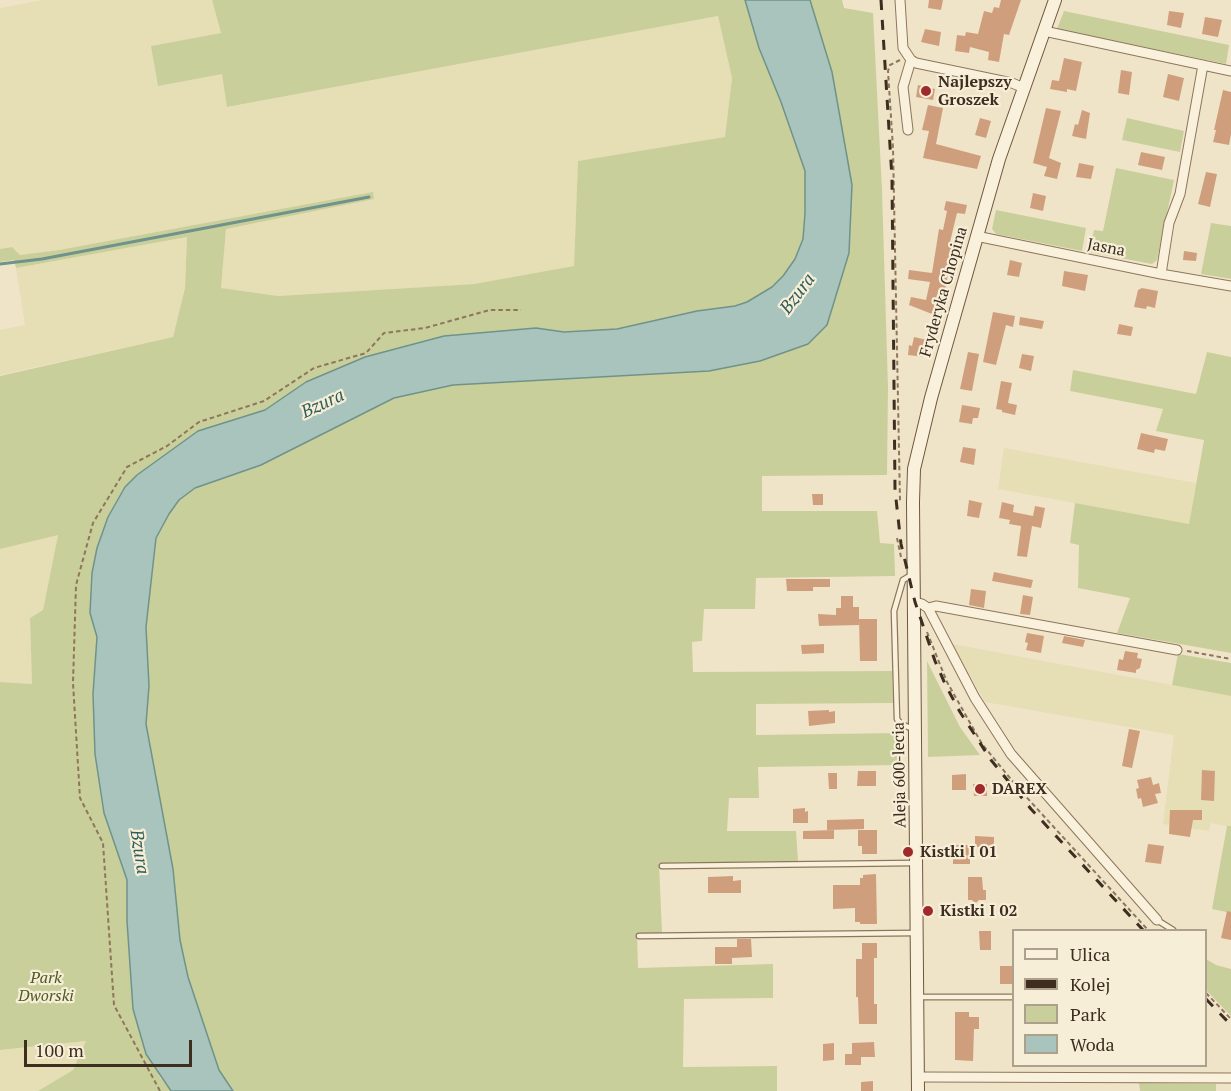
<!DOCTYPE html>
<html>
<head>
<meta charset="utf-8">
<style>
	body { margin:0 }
	#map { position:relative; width:1231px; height:1091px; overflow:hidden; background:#f0e4c8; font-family:"PT Serif",serif }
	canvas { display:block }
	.legend { position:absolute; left:1012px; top:929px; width:195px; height:138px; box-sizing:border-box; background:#f7eed8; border:2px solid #ada18e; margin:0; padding:8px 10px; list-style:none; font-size:18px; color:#3d2e20 }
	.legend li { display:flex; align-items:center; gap:12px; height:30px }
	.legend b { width:30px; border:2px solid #ada18e }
	.scale { position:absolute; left:24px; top:1040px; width:168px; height:27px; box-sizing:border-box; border:3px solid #3d2e20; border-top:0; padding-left:8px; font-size:18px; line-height:21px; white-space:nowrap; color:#3d2e20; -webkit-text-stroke:4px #f7eed8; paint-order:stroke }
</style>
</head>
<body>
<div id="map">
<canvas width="1231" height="1091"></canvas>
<ul class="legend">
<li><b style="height:8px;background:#faf1dc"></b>Ulica</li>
<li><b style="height:8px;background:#3d2e20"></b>Kolej</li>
<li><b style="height:16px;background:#c9cf9b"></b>Park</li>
<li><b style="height:16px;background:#a9c4bc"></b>Woda</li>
</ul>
<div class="scale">100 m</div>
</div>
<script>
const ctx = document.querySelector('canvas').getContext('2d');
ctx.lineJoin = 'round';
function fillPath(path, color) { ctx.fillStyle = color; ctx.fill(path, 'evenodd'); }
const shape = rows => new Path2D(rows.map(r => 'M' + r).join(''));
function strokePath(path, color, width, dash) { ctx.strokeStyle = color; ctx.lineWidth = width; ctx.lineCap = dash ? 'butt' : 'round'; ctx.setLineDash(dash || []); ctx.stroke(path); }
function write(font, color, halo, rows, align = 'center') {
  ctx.font = font + ' "PT Serif",serif'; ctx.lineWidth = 4.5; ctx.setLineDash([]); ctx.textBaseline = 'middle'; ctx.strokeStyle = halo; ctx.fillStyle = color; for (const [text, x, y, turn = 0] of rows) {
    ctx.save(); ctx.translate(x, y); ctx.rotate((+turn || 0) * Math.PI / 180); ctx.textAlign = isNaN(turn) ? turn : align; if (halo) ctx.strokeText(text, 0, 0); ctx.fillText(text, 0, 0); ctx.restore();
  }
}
fillPath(shape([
	[43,0,212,0,221,33,151,46,222,74,228,107,718,16,732,78,725,137,578,161,574,266,474,284,278,296,221,288,226,229,373,199,372,193,59,250,20,255,12,247,0,249,0,8],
	[187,237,185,288,173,337,0,375,0,330,25,325,16,268],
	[1004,448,1196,483,1189,524,998,489],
	[58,534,43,610,30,618,32,684,0,682,0,549],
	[952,644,1231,696,1231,827,1211,823,1209,831,1163,824,1174,735,985,702],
	[86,1041,73,1070,38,1091,0,1091,0,1050]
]), '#e6deb5');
fillPath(shape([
	[212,0,745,0,759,48,781,102,805,171,805,213,803,239,795,259,783,276,772,287,747,302,735,306,697,311,617,329,564,332,536,328,444,336,306,382,265,410,198,431,137,475,125,487,108,517,97,548,90,613,97,637,93,694,95,754,104,813,127,880,127,921,133,1009,160,1077,171,1091,38,1091,73,1070,86,1041,0,1050,0,682,32,684,30,618,43,610,58,535,0,549,0,376,173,337,185,288,187,237,16,268,14,260,0,262,0,249,12,247,20,255,59,250,373,192,374,199,226,229,221,288,278,296,474,284,574,266,578,161,725,137,732,78,718,16,227,107,222,74,158,86,151,46,221,33],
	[810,0,842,0,844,8,873,13,882,190,888,388,887,475,762,476,762,511,877,511,880,543,894,544,895,576,756,578,755,609,704,609,702,641,692,642,693,672,892,671,893,703,756,704,756,735,899,733,899,765,758,767,759,798,729,798,727,831,796,831,798,861,659,863,662,933,637,934,638,968,773,964,773,998,684,999,683,1067,777,1066,777,1091,233,1091,219,1070,188,977,180,940,173,869,146,723,149,686,146,627,156,538,169,514,179,500,195,488,261,465,394,398,453,385,709,371,760,361,808,343,827,325,849,254,852,185,832,72],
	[1064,11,1229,45,1226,64,1057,29],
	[1127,118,1184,131,1180,152,1122,140],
	[1116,168,1174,180,1157,260,1152,264,1089,252,1094,230,1103,231],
	[996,210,1086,228,1082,251,996,234,992,229],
	[1211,223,1231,226,1231,279,1201,274],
	[1207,352,1231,357,1231,653,1117,633,1130,598,1078,588,1079,545,1070,543,1075,503,1189,524,1204,440,1156,431,1163,409,1070,391,1073,370,1196,394],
	[1178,654,1231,663,1231,696,1172,685],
	[927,661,960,727,980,755,928,757],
	[1227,826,1231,826,1231,913,1212,909],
	[1206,959,1216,965,1231,969,1231,1016,1206,990],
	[1139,1083,1216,1084,1216,1091,1140,1091]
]), '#c9cf9b');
const water = shape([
	[745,0,810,0,832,72,852,185,849,253,827,325,808,344,760,361,709,371,453,385,394,398,261,465,195,488,179,500,169,514,156,538,146,627,149,686,146,724,173,869,180,940,188,977,219,1070,233,1091,171,1091,146,1054,133,1009,127,921,127,880,104,813,95,754,93,694,97,637,90,613,92,573,97,548,108,517,125,487,137,475,198,431,265,410,306,382,365,357,444,336,536,328,564,332,617,329,697,311,735,306,747,302,772,287,783,276,795,259,803,239,805,213,805,171,781,102,759,48,745,0]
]);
fillPath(water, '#a9c4bc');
strokePath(water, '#6f938a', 1.5);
strokePath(shape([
	[0,264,42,259,369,197]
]), '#6f938a', 3);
fillPath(shape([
	[929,0,943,0,941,10,928,8],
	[1001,0,1021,0,1009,35,1004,34,999,62,988,60,989,52,970,47,969,53,955,51,957,35,965,36,966,32,978,34,984,11,992,13,994,7,999,8],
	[1169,11,1184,13,1181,28,1167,25],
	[1205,17,1222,20,1218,37,1202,34],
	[925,29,941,32,939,46,921,42],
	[1064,58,1082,62,1076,91,1067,89,1067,92,1050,89,1052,80,1059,81],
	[1121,70,1132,72,1129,95,1118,93],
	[1168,74,1184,78,1179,101,1163,97],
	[918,85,935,89,933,100,916,97],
	[1223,90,1231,92,1231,134,1229,145,1213,142,1216,130,1214,130],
	[928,105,943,108,936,144,981,156,977,169,923,158,929,131,922,130],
	[1046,108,1061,111,1049,158,1061,163,1057,179,1044,176,1047,167,1033,163],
	[1082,110,1090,113,1086,139,1072,136,1075,124,1078,125],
	[980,118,991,121,986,138,975,135],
	[1141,152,1165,157,1162,170,1138,165],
	[1079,163,1094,166,1091,179,1076,177],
	[1206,172,1217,174,1210,207,1198,204],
	[1033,193,1046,196,1043,211,1030,208],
	[946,201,967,205,965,214,957,213,950,242,954,242,941,311,934,310,932,314,909,305,911,297,926,300,930,282,908,279,909,270,932,273,939,229,943,230,947,211,944,210],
	[1184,251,1197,253,1196,261,1183,260],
	[1010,260,1022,263,1019,277,1007,275],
	[1064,271,1088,275,1085,291,1062,286],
	[1142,288,1158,291,1155,308,1147,306,1146,309,1134,307,1138,290],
	[993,312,1015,316,1013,327,1006,325,996,365,983,362],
	[1020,317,1044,321,1042,329,1019,325],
	[1119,324,1133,327,1131,336,1117,334],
	[914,337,927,340,924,357,908,355,909,345,912,346],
	[968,352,979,354,972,391,960,389],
	[1022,354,1034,356,1031,371,1019,368],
	[1001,381,1012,383,1008,403,1017,405,1015,415,1002,412,1002,410,996,409],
	[962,405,980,408,978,418,973,418,972,424,959,422],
	[1141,433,1168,439,1165,451,1155,449,1154,453,1137,449],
	[963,447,976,449,974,465,960,462],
	[812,494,823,494,823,505,813,505],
	[969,500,982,503,979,518,967,516],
	[1002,502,1014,505,1013,512,1033,516,1035,506,1045,508,1041,528,1032,526,1027,557,1017,556,1021,526,1009,524,1010,520,999,518],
	[994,572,1033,580,1031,588,992,581],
	[786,579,830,579,830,587,813,587,813,591,787,591],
	[971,589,986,591,984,608,969,605],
	[1023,595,1033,597,1030,615,1020,614],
	[841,596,853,596,853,607,859,607,859,625,819,626,818,614,836,615,836,608,841,608],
	[859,619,877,619,877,661,860,661],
	[1027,633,1044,636,1041,653,1026,650,1028,643,1025,642],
	[1064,636,1085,640,1083,647,1062,643],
	[824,644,824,653,802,654,801,645],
	[1125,651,1138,653,1137,658,1142,659,1140,668,1136,670,1136,673,1117,670,1119,659,1123,660],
	[829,710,829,712,835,711,835,723,809,726,808,711],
	[1129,729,1140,731,1132,768,1122,766],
	[1202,770,1215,771,1214,801,1201,800],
	[858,771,876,771,876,786,857,786],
	[828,773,837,773,837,789,829,789],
	[966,774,966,790,952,790,952,775],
	[1151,777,1153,785,1159,783,1161,793,1155,794,1158,803,1143,807,1141,798,1138,799,1136,789,1139,788,1137,780],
	[973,784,987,784,987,796,974,796],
	[805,808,805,812,808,811,808,823,793,823,793,809],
	[1170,810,1202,810,1202,820,1193,820,1190,837,1169,834],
	[864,819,864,829,827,830,827,820],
	[834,830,834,839,803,839,803,831],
	[858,830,877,830,877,854,862,854,862,846,858,846],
	[975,836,994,837,994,847,975,847],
	[1148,844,1164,846,1161,864,1145,862],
	[953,845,970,845,970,864,953,864],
	[876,874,877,924,860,924,860,922,855,922,855,908,833,909,833,885,860,885,860,878,863,878,863,875],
	[733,876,733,881,741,880,741,893,708,893,708,877],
	[968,877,982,877,983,890,986,890,986,900,979,900,975,904,972,900,968,900],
	[1227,911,1231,912,1231,940,1221,938],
	[979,931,991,931,991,950,980,950],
	[737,939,751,939,752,957,732,958,732,964,715,964,715,947,737,947],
	[862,943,877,943,877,958,874,958,874,1004,877,1004,877,1024,859,1024,858,997,856,997,856,959,862,959],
	[1000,966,1014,966,1014,984,1000,984],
	[955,1012,969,1012,969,1017,979,1017,979,1029,974,1029,973,1061,955,1060],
	[874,1042,875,1057,861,1057,861,1065,845,1065,845,1054,852,1054,852,1043],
	[834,1043,834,1060,823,1061,823,1044],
	[873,1081,873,1091,861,1091,861,1082]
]), '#cf9f7d');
const service = shape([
	[913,574,903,580,894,611,897,719,901,724,913,729],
	[662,866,914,863],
	[1157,920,1173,930],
	[639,936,915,933],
	[918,997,1014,997]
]);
const minor = shape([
	[900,0,903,48,911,60,916,63,1012,83,1024,88],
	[1044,31,1231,71],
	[908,130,903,87,911,60],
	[976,236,1161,274,1231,286],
	[1161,274,1169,223,1180,194,1203,65],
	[915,602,922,604,928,608,975,698,1011,754,1157,920],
	[928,608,936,606,1177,650],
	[918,1077,1231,1078]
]);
const secondary = shape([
	[918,1091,913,502,914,469,931,398,999,159,1055,0]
]);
strokePath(service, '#8d765c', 7);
strokePath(minor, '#8d765c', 11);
strokePath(secondary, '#6f573f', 14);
strokePath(shape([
	[900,60,890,65,888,71,893,148,900,501],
	[897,538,901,557],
	[927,632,947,682,982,744,1019,789,1148,930],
	[1187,651,1231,659],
	[1206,993,1231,1019],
	[160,1091,114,1005,103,843,80,798,73,683,76,585,93,523,127,467,167,446,199,422,264,401,314,368,366,353,384,333,425,328,490,310,521,310]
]), '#8d765c', 2, [4.5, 3]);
strokePath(service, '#faf1dc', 4.5);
strokePath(minor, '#faf1dc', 9);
strokePath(secondary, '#faf1dc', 12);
strokePath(shape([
	[881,0,892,178,895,490,901,544,915,602,935,661,946,686,960,712,991,760,1031,809,1143,930],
	[1206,999,1231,1025]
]), '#3d2e20', 3, [10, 10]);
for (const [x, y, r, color] of [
	[926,91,6,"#9e2a2b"],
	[980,789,6,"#9e2a2b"],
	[908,852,6,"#9e2a2b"],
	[928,911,6,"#9e2a2b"]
]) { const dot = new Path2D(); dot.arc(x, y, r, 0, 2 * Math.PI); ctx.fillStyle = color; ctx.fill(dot); strokePath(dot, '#f7eed8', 2); }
write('bold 16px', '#3d2e20', '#f7eed8', [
	["Najlepszy",938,82],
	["Groszek",938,100],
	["DAREX",992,789],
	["Kistki I 01",920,852],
	["Kistki I 02",940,911]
], 'left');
write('16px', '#3d2e20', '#f7eed8', [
	["Jasna",1106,248,11],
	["Fryderyka Chopina",944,292,-74],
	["Aleja 600-lecia",900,775,-91]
]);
write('italic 16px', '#4d5a26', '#f7eed8', [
	["Park",46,978],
	["Dworski",46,996]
]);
write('italic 18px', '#2f5d5a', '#f7eed8', [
	["Bzura",798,294,-53],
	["Bzura",323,404,-25],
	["Bzura",139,852,81]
]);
</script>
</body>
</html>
